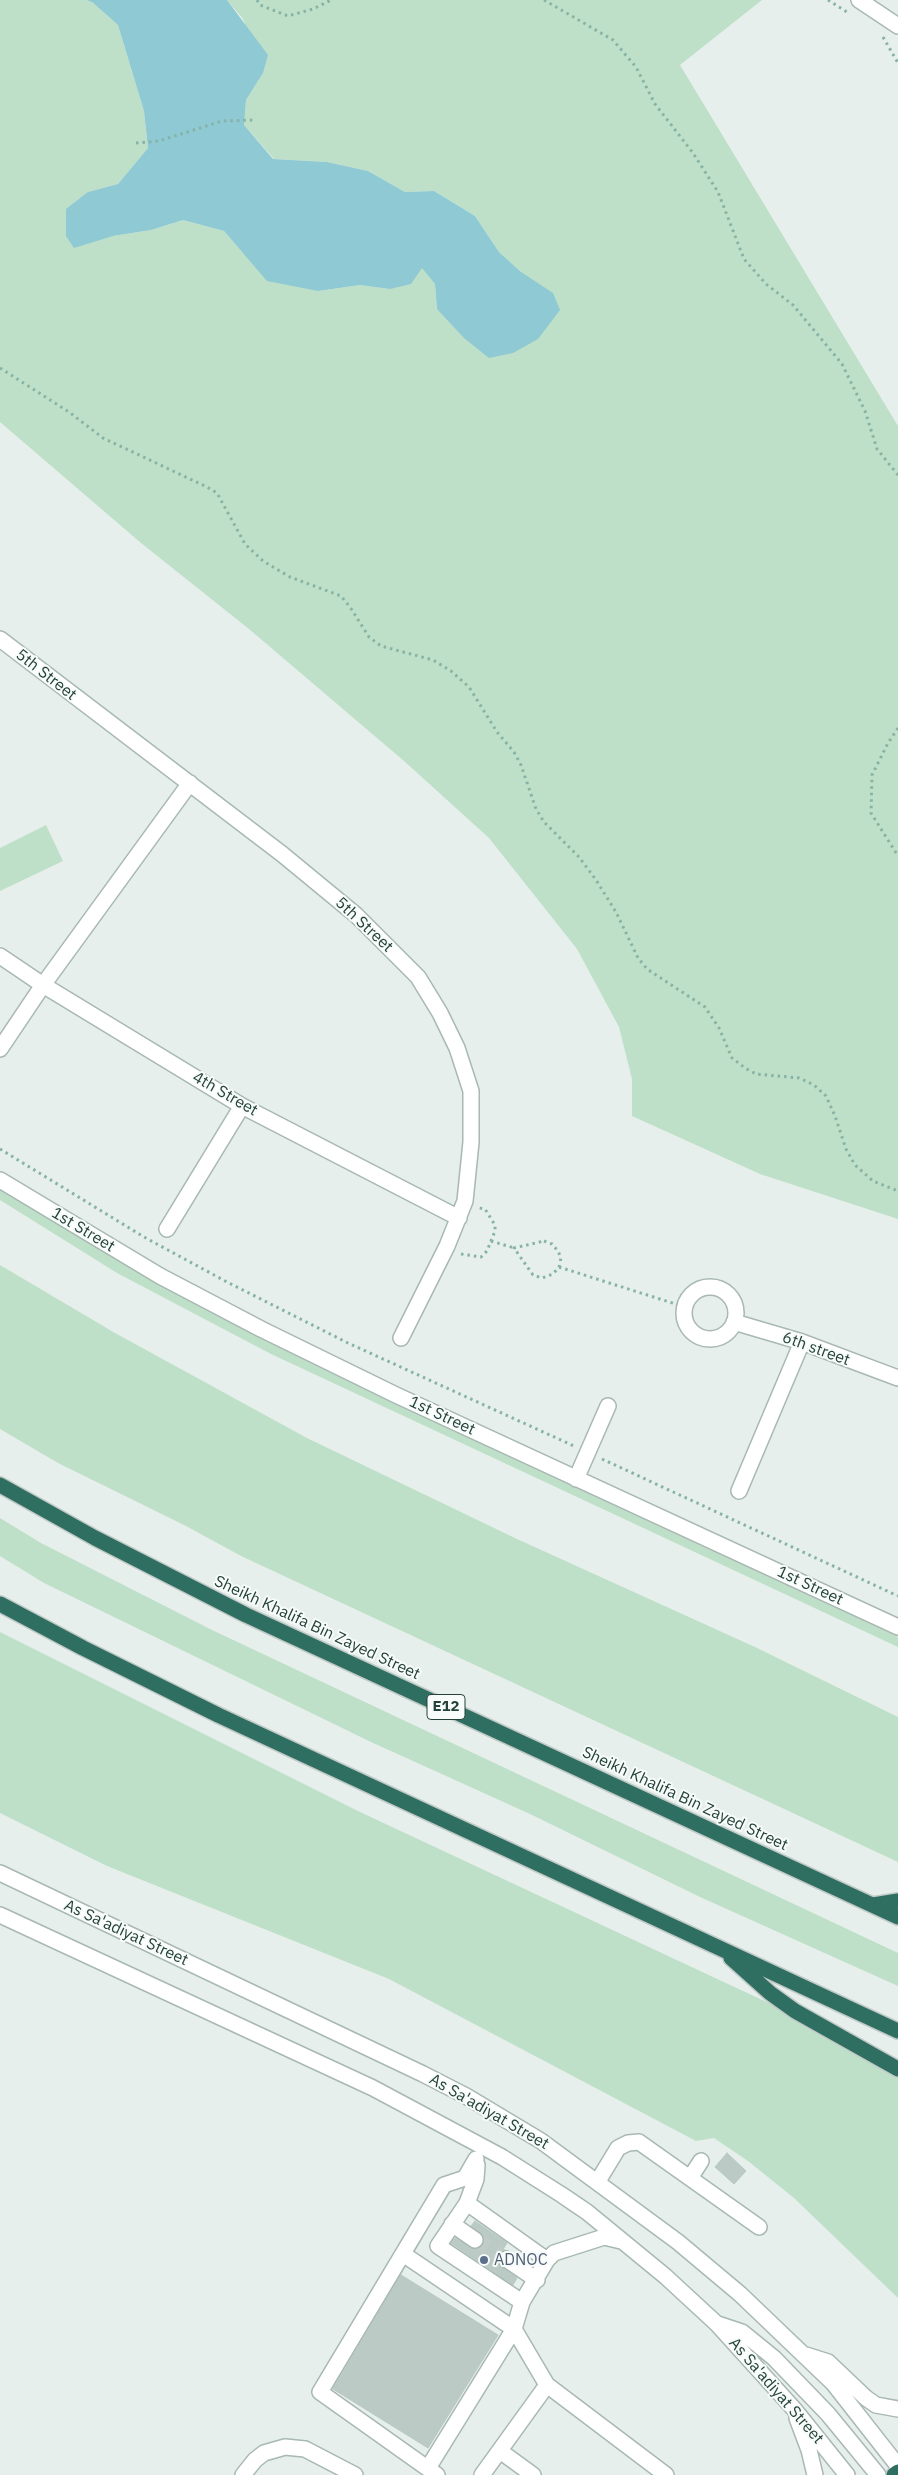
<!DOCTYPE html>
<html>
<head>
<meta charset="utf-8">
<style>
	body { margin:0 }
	canvas { display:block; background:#e6efeb }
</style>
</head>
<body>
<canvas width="898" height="2475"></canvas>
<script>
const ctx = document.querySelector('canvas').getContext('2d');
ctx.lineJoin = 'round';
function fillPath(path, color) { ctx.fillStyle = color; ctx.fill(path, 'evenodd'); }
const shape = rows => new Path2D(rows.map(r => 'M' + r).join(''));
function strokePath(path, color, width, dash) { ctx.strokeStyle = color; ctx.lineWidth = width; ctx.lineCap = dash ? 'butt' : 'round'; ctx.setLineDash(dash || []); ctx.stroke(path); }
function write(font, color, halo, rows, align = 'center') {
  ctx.font = font + ' "IBM Plex Sans",sans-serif'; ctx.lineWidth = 4; ctx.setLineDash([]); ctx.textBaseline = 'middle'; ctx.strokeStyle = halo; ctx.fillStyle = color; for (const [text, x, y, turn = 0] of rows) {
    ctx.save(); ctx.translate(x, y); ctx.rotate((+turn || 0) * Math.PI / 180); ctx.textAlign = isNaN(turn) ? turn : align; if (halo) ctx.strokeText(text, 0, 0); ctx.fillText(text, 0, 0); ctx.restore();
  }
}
fillPath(shape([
	[0,0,86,0,92,2,118,25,144,111,148,148,118,184,88,192,113,236,151,230,183,220,224,231,242,252,318,291,360,285,390,289,422,267,435,284,437,310,521,272,499,252,475,216,434,191,405,192,368,171,327,162,274,159,244,125,246,100,263,73,243,19,227,0,762,0,680,65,898,426,898,1219,760,1174,632,1116,632,1079,619,1027,577,949,489,838,404,761,249,629,141,543,0,422],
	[46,825,63,861,0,891,0,848],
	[0,1189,157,1284,291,1353,406,1409,898,1637,898,1647,271,1354,117,1273,0,1200],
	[0,1265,115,1333,307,1438,517,1539,755,1647,898,1717,898,1862,241,1556,186,1526,58,1463,0,1429],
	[0,1518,41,1543,212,1630,898,1953,898,1986,700,1897,530,1814,371,1742,44,1583,0,1556],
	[0,1632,360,1812,803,2019,898,2071,898,2298,794,2198,748,2161,714,2138,696,2141,389,1979,107,1866,0,1813]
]), '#bfe0c8');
fillPath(shape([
	[86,0,227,0,268,55,263,73,246,100,244,125,273,159,327,162,368,171,405,192,434,191,475,216,499,252,521,272,553,293,560,310,538,339,513,353,489,358,464,338,437,309,435,284,422,268,411,284,390,289,360,285,318,291,267,281,224,231,183,220,151,230,113,236,74,248,66,236,66,209,88,192,118,184,148,148,144,111,118,25,92,2]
]), '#8ec9d4');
const building = shape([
	[727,2153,746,2171,734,2184,715,2167,727,2153],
	[475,2221,507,2243,497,2259,500,2266,517,2278,513,2285,451,2243,455,2238,474,2249,482,2246,483,2236,471,2226,475,2221],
	[401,2275,498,2335,428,2448,333,2389,401,2275]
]);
fillPath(building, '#bbcac4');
strokePath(building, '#b8c9c2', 1);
strokePath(shape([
	[475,2240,506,2259]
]), '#bfccc8', 15, [15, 8]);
const minor = shape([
	[859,0,898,26],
	[0,639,282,854,356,915,418,977,440,1013,457,1048,471,1091,471,1142,465,1201,447,1246,401,1338],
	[0,956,43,985,242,1106,459,1218],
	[0,1049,43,985,190,783],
	[0,1180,160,1276,261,1329,396,1395,898,1627],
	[167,1229,242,1106],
	'684 1313a26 26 0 1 1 52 0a26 26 0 1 1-52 0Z',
	[734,1322,802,1342,898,1378],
	[576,1479,608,1406],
	[739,1491,802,1342],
	[0,1873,423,2074,466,2096,541,2141,678,2242,740,2294,833,2383,898,2466],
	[0,1915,373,2088,502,2157,562,2195,587,2212,665,2276,717,2324,794,2409,847,2475],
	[477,2165,476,2179,467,2203,438,2246,522,2302,547,2260,554,2253,604,2237,621,2241],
	[690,2178,701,2161],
	[598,2181,618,2148,628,2143,639,2142,759,2227],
	[467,2203,547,2260],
	[452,2224,475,2240],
	[403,2254,514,2329,547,2385,666,2475],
	[506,2259,537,2280],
	[718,2324,742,2332,774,2358,828,2414,878,2475],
	[806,2355,828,2362,866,2398,876,2405,898,2409],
	[797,2418,809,2450,815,2475],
	[500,2451,533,2475],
	[428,2468,514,2329,522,2302],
	[243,2475,255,2460,264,2453,285,2447,305,2449,355,2475],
	[437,2475,320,2392,444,2185,465,2178,476,2159],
	[482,2475,547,2385]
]);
const highway = shape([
	[0,1485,95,1538,246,1615,898,1917],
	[0,1604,83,1648,218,1715,898,2031],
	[873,1905,898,1901],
	[731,1958,770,1993,795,2011,898,2069],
	[894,2475,898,2472]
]);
strokePath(minor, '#a8b8b2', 18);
strokePath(highway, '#c2cac8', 18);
strokePath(shape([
	[257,0,260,5,288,16,313,9,331,0],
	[544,0,613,40,636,67,655,104,693,153,718,192,744,259,766,284,793,305,842,364,865,411,877,449,898,475],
	[828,0,847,12],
	[883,37,898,63],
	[136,143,159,141,222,121,254,120],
	[0,368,69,412,103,438,207,487,217,493,245,544,263,561,290,577,341,596,350,607,369,637,381,646,433,660,451,671,469,687,497,732,514,752,521,765,536,809,544,822,579,857,596,880,616,912,638,958,647,969,705,1007,719,1028,732,1058,745,1068,756,1074,799,1078,814,1085,826,1096,835,1116,846,1149,855,1165,873,1181,898,1191],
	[898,728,888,743,872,775,871,813,898,856],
	[0,1149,144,1237,227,1282,348,1343,574,1446],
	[491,1241,514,1248],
	[544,1241,552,1244,558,1251,561,1258,559,1267,553,1274,542,1278,533,1275,514,1248,544,1241],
	[461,1254,481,1257,487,1251,495,1231,495,1225,485,1209,479,1208],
	[559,1267,685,1307],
	[602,1459,898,1596]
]), '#86b3a5', 3, [2.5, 4]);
strokePath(minor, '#fff', 15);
strokePath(highway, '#2f6f62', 15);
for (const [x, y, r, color] of [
	[484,2260,5,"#5c6f8a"]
]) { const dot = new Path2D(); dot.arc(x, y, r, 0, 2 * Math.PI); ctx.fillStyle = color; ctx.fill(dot); strokePath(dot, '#f7fbf9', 2); }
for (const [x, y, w] of [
	[446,1707,38]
]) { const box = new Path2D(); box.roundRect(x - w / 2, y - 12.5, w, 25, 4); ctx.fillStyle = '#f7fbf9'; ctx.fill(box); strokePath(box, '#24423a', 1); }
write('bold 15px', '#24423a', null, [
	["E12",446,1707]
]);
write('16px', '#24423a', '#f7fbf9', [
	["5th Street",46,675,38],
	["5th Street",364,925,43],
	["4th Street",225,1094,30],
	["1st Street",83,1230,31],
	["6th street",816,1349,20],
	["1st Street",442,1416,25],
	["1st Street",810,1586,25],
	["Sheikh Khalifa Bin Zayed Street",317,1628,25],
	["Sheikh Khalifa Bin Zayed Street",685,1799,25],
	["As Sa'adiyat Street",126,1933,25],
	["As Sa'adiyat Street",489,2112,30],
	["As Sa'adiyat Street",776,2391,49]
]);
write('16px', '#4e5e75', '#f7fbf9', [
	["ADNOC",494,2260]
], 'left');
</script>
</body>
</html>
